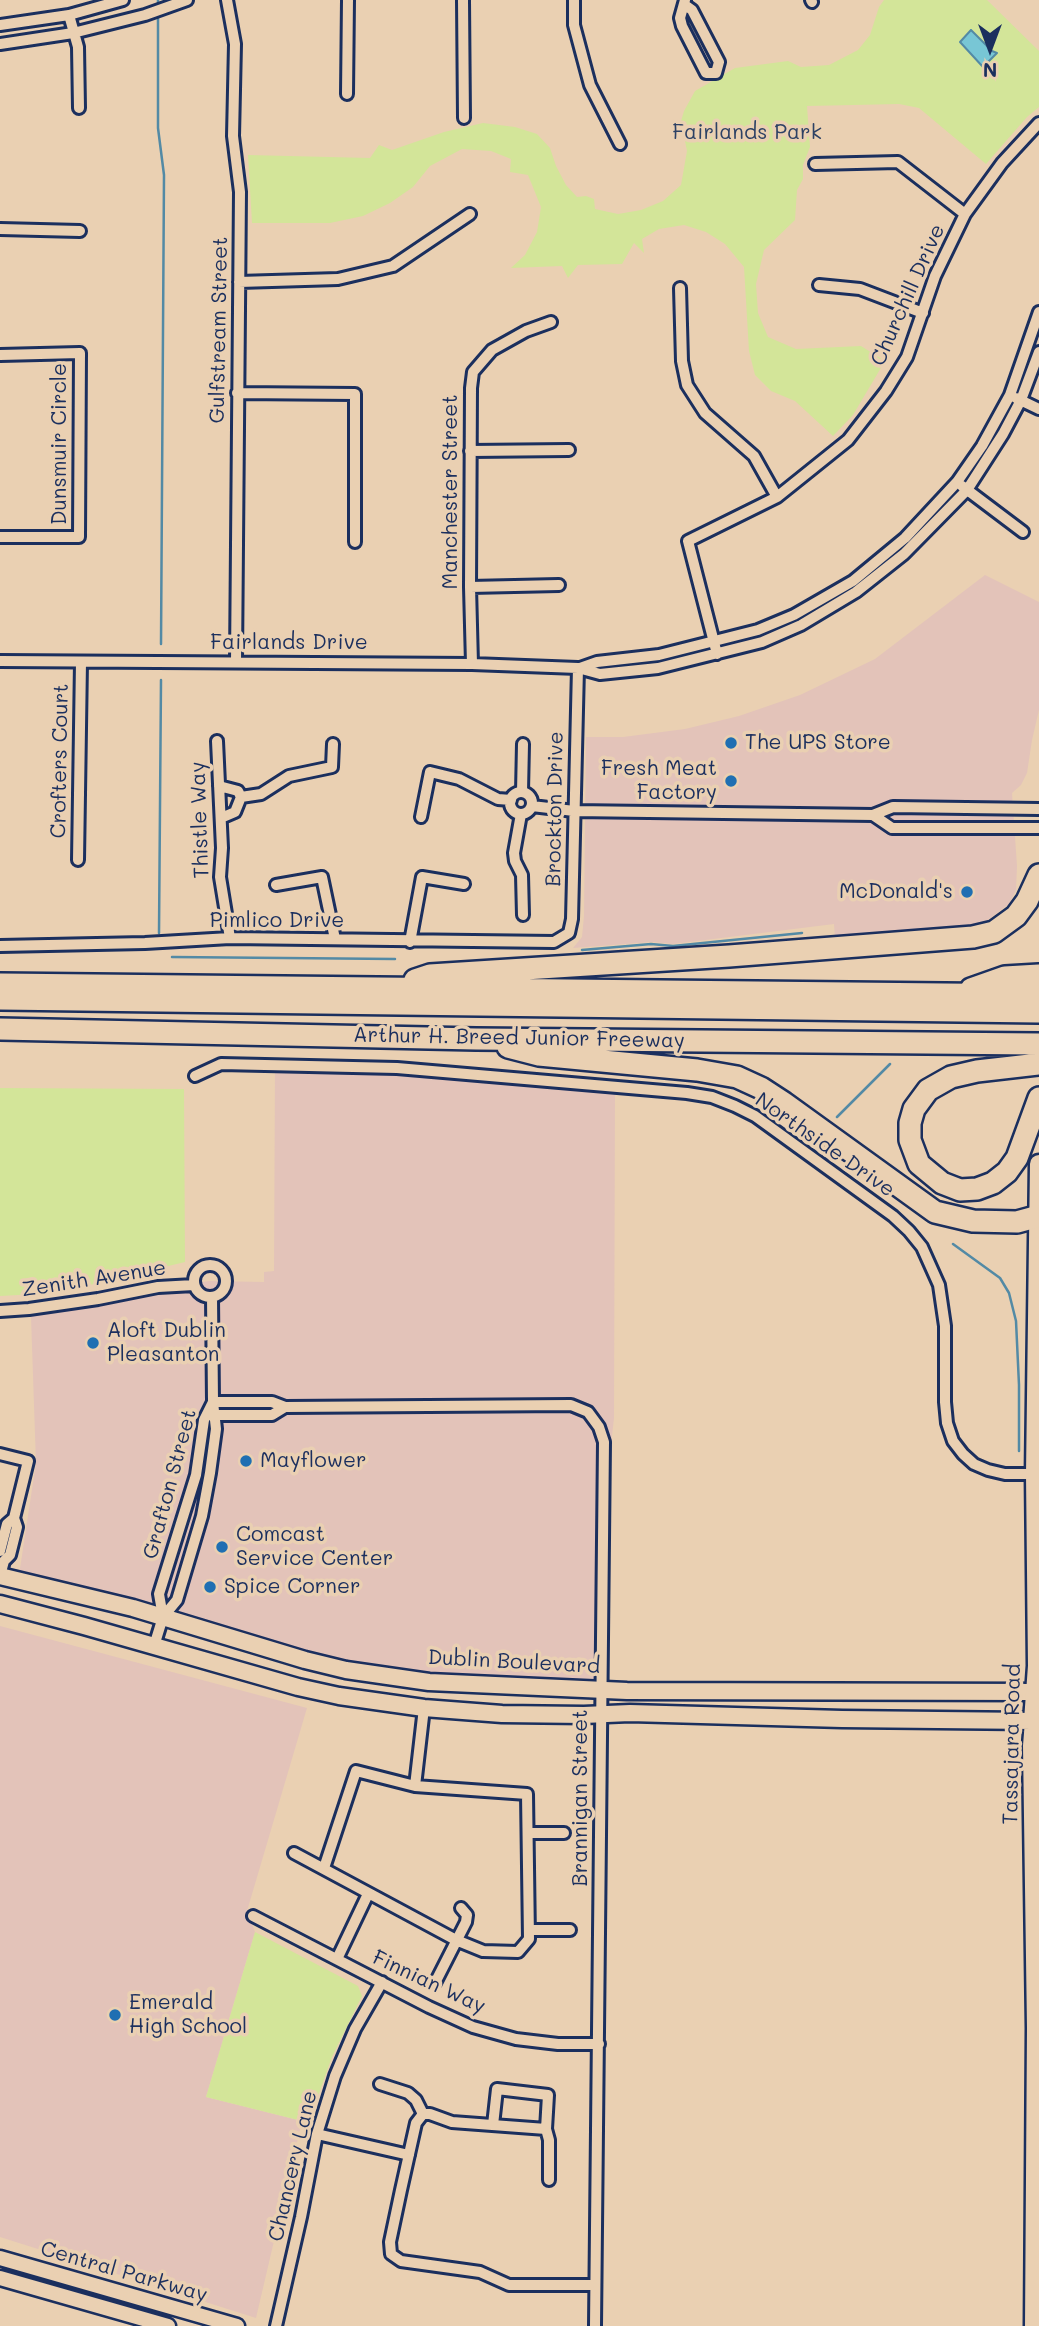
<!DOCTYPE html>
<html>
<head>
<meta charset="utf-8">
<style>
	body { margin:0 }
	#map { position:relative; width:1039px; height:2326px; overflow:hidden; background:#ead0b2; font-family:Mali,sans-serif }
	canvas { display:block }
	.north { position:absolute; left:955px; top:14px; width:70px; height:70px; -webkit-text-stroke:5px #ead0b2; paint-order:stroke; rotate:180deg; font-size:19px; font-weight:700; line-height:28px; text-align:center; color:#1b2f5e }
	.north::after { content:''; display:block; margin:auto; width:24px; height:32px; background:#1b2f5e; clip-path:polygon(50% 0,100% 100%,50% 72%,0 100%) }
</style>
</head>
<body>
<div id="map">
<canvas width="1039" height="2326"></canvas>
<div class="north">N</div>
</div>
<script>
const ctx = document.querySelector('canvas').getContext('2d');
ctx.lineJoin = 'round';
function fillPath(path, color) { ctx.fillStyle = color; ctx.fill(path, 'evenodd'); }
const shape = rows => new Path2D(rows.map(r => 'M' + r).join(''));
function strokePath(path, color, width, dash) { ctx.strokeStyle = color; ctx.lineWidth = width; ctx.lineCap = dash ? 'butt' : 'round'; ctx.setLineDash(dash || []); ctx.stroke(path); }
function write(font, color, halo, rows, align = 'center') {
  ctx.font = font + ' Mali,sans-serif'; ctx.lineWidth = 7; ctx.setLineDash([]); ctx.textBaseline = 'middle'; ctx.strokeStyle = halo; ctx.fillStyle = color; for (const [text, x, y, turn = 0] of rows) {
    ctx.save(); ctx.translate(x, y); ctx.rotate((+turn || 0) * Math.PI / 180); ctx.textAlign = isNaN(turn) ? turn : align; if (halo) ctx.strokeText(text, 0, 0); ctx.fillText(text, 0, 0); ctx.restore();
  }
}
fillPath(shape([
	[985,575,1039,602,1039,710,1032,740,1027,773,1021,785,1012,793,1017,866,1016,890,1009,904,981,925,964,929,835,939,834,924,673,944,652,942,573,948,582,937,584,916,586,737,623,737,685,729,739,716,800,695,875,659],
	[275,1066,434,1073,615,1090,614,1418,611,1445,606,1684,452,1680,351,1667,19,1575,36,1463,31,1317,41,1310,209,1281,264,1282,264,1272,274,1271],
	[0,1626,307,1708,247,1911,255,1932,206,2097,302,2121,256,2318,0,2237]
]), '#e3c3b9');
fillPath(shape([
	[884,0,987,0,1039,51,1039,107,1027,117,986,164,919,108,899,104,807,106,810,147,803,165,803,179,797,190,795,220,764,250,756,284,758,313,768,337,796,349,861,346,885,361,853,415,833,436,795,401,771,391,755,375,749,351,744,267,725,244,706,232,684,225,659,229,642,239,644,253,634,243,622,264,578,265,568,278,562,266,511,268,525,255,537,232,541,207,528,175,510,172,511,159,491,151,462,149,430,166,413,187,390,203,363,216,330,223,252,223,248,155,370,158,379,145,392,150,444,132,483,123,515,127,537,134,550,148,556,166,566,185,577,197,586,196,594,199,595,209,618,214,641,210,663,201,681,185,687,151,681,121,684,111,695,91,735,68,788,61,801,67,829,65,858,50,870,35,879,7],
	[0,1088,184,1089,185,1262,56,1293,0,1296],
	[255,1932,358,1986,362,1996,332,2057,312,2113,302,2121,206,2097]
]), '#d3e599');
const water = shape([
	[971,30,992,51,997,53,983,67,960,42,971,30]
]);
fillPath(water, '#78c6d5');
strokePath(water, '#538aa5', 2);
strokePath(shape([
	[158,8,158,0],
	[158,14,158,128,164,175,161,644],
	[159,933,161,680],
	[582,950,651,944,673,946,802,933],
	[172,957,395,959],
	[837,1117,890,1064],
	[953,1244,1000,1278,1009,1293,1016,1321,1019,1385,1019,1451]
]), '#538aa5', 2.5);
const minor = shape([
	[227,0,235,44,233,136,240,192,236,662],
	[463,0,464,118],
	[574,0,574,25,590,85,620,144],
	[685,0,680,18,682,26,706,73,716,73,719,62,692,10,685,5],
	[811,0,812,2],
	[69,15,78,47,79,108],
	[0,25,69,15,123,0],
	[0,44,73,33,145,15,187,0],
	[347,94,348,0],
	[815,164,898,162,965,214],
	[0,229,80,231],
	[239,282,338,279,393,266,470,214],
	[819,285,860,289,923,313],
	[680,288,682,361,687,385,705,413,754,456,777,497],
	[0,355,80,353,79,537,0,537],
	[237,393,355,394,355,542],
	[1016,398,1039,409],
	[470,451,569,450],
	[962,486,1023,532],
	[470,587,559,585],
	[717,654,688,541,777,497,848,440,886,391,907,357,935,276,965,214,1002,163,1039,123],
	[0,661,472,664,578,668,600,674,658,668,762,642,801,625,856,592,904,554,967,490,1003,434,1021,400,1039,352],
	[472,664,470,587,471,388,473,372,492,350,526,331,551,322],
	[580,668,597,662,659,655,758,630,794,615,853,581,905,538,957,482,982,446,1010,395,1039,312],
	[217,741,222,848,220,877,230,938],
	[219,786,238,791,241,797,235,812,221,818],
	[522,792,523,744],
	'510 803a11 11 0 1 1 22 0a11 11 0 1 1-22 0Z',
	[241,797,261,794,289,776,332,767,333,744],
	[532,806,574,811,873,815,893,807,1039,809],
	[521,814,514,853,515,861,522,875,523,915],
	[873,815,892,828,1039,828],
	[421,817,430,772,459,779,498,799,511,800],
	[78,860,81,662],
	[276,885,322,877,335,939],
	[410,942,422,877,464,884],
	[0,946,145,943,230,938,554,942,569,933,572,919,578,668],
	[195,1076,221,1064,397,1068,687,1093,712,1097,735,1106,755,1116,893,1216,909,1231,922,1247,939,1285,945,1326,945,1402,947,1423,953,1441,963,1454,974,1464,988,1470,1005,1474,1035,1474],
	'194 1281a16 16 0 1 1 32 0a16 16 0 1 1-32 0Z',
	[0,1311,29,1309,98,1299,158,1287,194,1285],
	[213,1402,272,1402,285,1407,571,1405,588,1412,599,1427,604,1442,595,2326],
	[210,1415,272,1415,285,1407],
	[0,1454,28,1461,14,1518],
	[0,1551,7,1524,14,1518,17,1527,10,1555,4,1561,0,1576],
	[163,1617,159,1594,196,1475,204,1420,213,1402],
	[154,1646,163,1617,177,1600,202,1516,210,1473,216,1429,213,1402,212,1297],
	[415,1786,424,1708],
	[528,1833,564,1833],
	[294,1853,456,1940,483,1951,518,1952,529,1939,527,1794,415,1786,356,1771,324,1868],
	[253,1916,429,2007,473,2027,516,2039,558,2044,599,2044],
	[529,1930,570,1930],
	[337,1959,368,1894],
	[435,1983,466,1922,467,1915,461,1908],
	[380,2084,408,2093,416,2100,423,2114],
	[493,2125,497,2089,548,2095,546,2129,549,2140,549,2180],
	[546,2129,452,2122,430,2114,423,2114,416,2123,401,2190,390,2242,391,2254,401,2261,480,2272,509,2285,595,2285],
	[317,2134,409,2155],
	[276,2326,301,2217,317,2134,335,2076,355,2029,382,1982]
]);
const tertiary = shape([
	[0,2258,237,2326],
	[0,2278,168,2326]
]);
const secondary = shape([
	[0,1576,133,1608,305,1660,346,1670,429,1682,627,1691,1035,1692],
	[0,1604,84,1626,298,1687,339,1696,424,1708,502,1714,584,1715,630,1713,842,1719,1033,1721,1031,1746,1035,2028,1033,2326]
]);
const primary = shape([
	[1039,1164,1035,1474,1037,1666,1033,1721,1039,1722]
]);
const motorway = shape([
	[415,980,430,975,729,956,973,937,994,932,1016,916,1027,901,1039,875],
	[0,984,1039,995],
	[971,989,1005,977,1039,975],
	[0,999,1039,1012],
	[0,1029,476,1039,1039,1044],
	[508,1047,539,1055,697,1070,737,1077,761,1088,784,1103,935,1212,973,1221,1017,1222,1039,1216],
	[1039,1064,977,1071,951,1077,928,1090,914,1109,910,1123,910,1140,919,1164,942,1183,960,1190,977,1189,993,1183,1007,1172,1017,1158,1039,1098]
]);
strokePath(minor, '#1b2f5e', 16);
strokePath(tertiary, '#1b2f5e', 19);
strokePath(secondary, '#1b2f5e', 21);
strokePath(primary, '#1b2f5e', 23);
strokePath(motorway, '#1b2f5e', 26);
strokePath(minor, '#ead0b2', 10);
strokePath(tertiary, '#ead0b2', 14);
strokePath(secondary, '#ead0b2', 16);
strokePath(primary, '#ead0b2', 18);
strokePath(motorway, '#ead0b2', 21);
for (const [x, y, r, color] of [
	[731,743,7,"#1f6fb2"],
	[731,781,7,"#1f6fb2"],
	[967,892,7,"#1f6fb2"],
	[93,1343,7,"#1f6fb2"],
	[246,1461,7,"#1f6fb2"],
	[222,1547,7,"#1f6fb2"],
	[210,1587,7,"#1f6fb2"],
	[115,2015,7,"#1f6fb2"]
]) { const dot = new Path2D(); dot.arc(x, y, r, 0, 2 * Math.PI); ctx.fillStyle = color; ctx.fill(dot); strokePath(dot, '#ead0b2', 2.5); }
write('21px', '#2d4164', '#ead0b2', [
	["Fairlands Park",747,133]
]);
write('21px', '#1b2f5e', '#ead0b2', [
	["Churchill Drive",908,295,-66],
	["Gulfstream Street",219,330,-89],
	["Dunsmuir Circle",60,444,-90],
	["Manchester Street",451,492,-90],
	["Fairlands Drive",289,643],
	["Crofters Court",60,761,-89],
	["Brockton Drive",555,809,-89],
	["Thistle Way",200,820,-92],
	["Pimlico Drive",277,921],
	["Arthur H. Breed Junior Freeway",519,1038,1],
	["Northside Drive",825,1145,35],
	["Zenith Avenue",94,1279,-9],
	["Grafton Street",170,1484,-75],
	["Dublin Boulevard",514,1662,3],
	["Tassajara Road",1012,1744,-89],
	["Brannigan Street",581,1798,-90],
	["Finnian Way",429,1982,25],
	["Chancery Lane",293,2166,-77],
	["Central Parkway",124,2272,16]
]);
write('21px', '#1b2f5e', '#ead0b2', [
	["The UPS Store",745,743],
	["Fresh Meat",717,769,"right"],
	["Factory",717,793,"right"],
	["McDonald's",953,892,"right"],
	["Aloft Dublin",107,1331],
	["Pleasanton",107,1355],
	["Mayflower",260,1461],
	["Comcast",236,1535],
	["Service Center",236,1559],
	["Spice Corner",224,1587],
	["Emerald",129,2003],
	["High School",129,2027]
], 'left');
</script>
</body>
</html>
